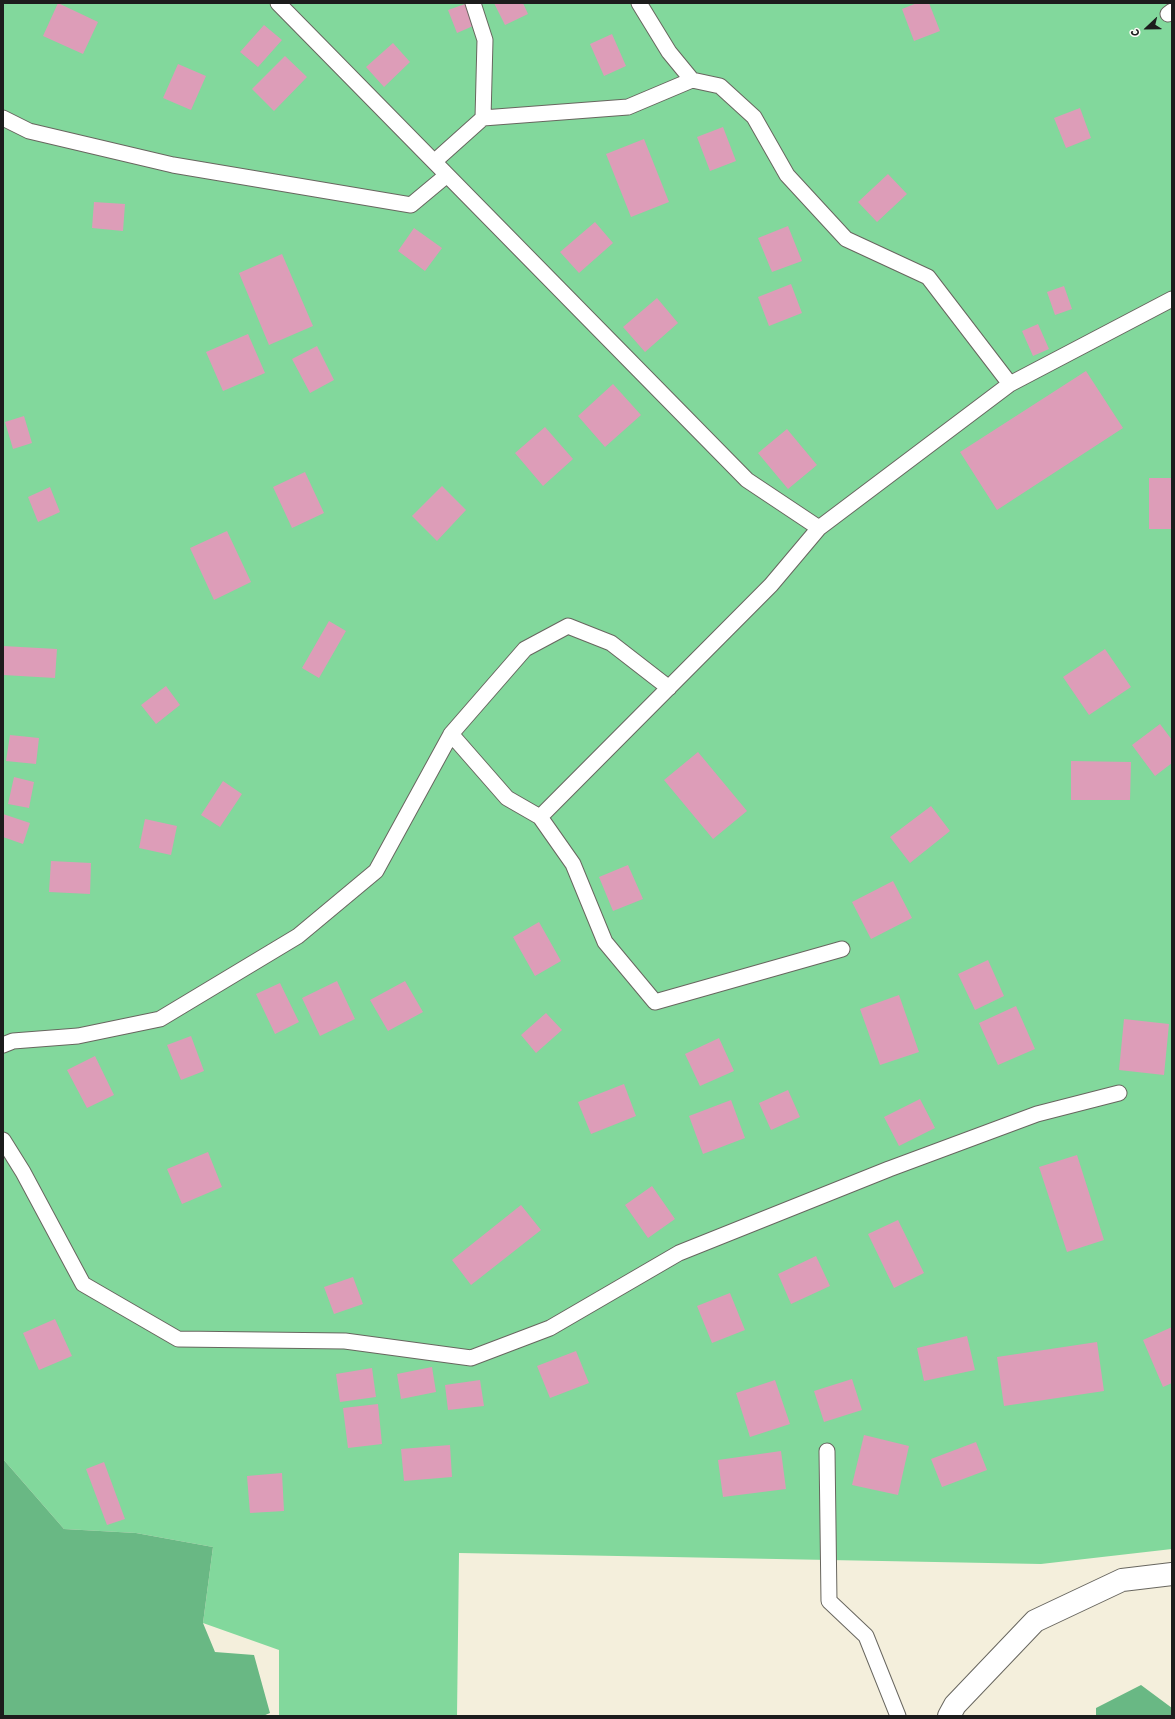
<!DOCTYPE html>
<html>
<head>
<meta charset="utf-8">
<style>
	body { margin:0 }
	#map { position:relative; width:1175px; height:1719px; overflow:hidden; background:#f4efdc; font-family:"Shantell Sans",sans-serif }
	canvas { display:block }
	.frame { position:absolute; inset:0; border:4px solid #1c1c1c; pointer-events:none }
	.north { position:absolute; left:1127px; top:8px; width:40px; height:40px; -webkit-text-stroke:3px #fdfcf7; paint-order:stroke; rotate:248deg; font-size:11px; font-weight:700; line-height:16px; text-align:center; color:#1c1c1c }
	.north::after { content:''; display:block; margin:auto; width:14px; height:18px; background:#1c1c1c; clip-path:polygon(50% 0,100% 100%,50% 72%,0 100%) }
</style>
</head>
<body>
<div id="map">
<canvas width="1175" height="1719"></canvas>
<div class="frame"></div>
<div class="north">С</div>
</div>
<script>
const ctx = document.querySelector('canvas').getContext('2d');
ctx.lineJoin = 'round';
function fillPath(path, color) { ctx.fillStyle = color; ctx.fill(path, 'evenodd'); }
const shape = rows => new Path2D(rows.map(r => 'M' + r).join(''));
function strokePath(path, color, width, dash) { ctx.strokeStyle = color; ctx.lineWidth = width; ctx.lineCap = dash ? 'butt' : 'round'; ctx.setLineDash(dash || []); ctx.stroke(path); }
fillPath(shape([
	[3,3,1172,3,1172,1549,1041,1564,459,1553,457,1716,279,1716,279,1650,203,1623,213,1547,136,1533,64,1529,3,1459]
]), '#82d89c');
fillPath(shape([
	[3,1459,64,1529,136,1533,213,1547,203,1623,215,1652,254,1655,270,1713,263,1716,3,1716],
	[1141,1685,1172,1708,1172,1716,1096,1716,1096,1708]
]), '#69b884');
fillPath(shape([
	[58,3,98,22,83,54,43,36],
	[494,3,523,3,528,14,505,25],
	[917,3,929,3,940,31,914,41,902,9],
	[465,4,473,26,457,33,448,10],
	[264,25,282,40,258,67,240,52],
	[612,34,626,66,604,76,590,44],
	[393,43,410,62,384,87,366,67],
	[285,56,307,77,274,111,252,89],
	[178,64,206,76,191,110,163,98],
	[1080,108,1091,138,1066,148,1054,118],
	[723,127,736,161,710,171,697,137],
	[644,139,669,202,631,217,606,154],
	[888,174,907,194,877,222,858,202],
	[94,202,125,204,123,231,92,228],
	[595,222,613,243,579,273,560,252],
	[788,226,802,261,772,272,758,238],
	[414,228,442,248,425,271,398,251],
	[282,254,313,326,269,345,239,273],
	[791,284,802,313,769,326,758,297],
	[1064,286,1072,309,1055,315,1047,292],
	[657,298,678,323,645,352,623,327],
	[1038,324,1049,349,1033,356,1022,331],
	[248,334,265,373,223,391,206,352],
	[317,346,334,380,310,393,292,359],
	[1086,371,1123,428,997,510,960,452],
	[613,384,641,415,605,447,578,416],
	[24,416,32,443,13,449,5,422],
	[545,427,573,459,543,486,515,453],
	[787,429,817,465,788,489,758,453],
	[305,472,324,513,292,528,273,487],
	[1149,478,1172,478,1172,529,1149,529],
	[442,486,466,510,437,541,412,516],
	[50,487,60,512,38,522,28,497],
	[227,531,251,582,214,600,190,548],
	[329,621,346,631,319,678,302,668],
	[3,646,57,649,55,678,3,675],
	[1105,649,1131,687,1089,715,1063,677],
	[166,686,180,705,156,724,141,705],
	[1160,724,1172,740,1172,763,1155,776,1132,745],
	[10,735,39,738,36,764,6,761],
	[698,752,747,811,713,839,664,780],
	[1071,761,1131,762,1130,800,1071,800],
	[14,777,34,782,29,808,8,804],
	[223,781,242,794,220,827,201,815],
	[931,806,950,831,910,863,890,837],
	[3,814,30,823,23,844,3,837],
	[145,819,177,826,171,855,139,848],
	[51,861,91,863,90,894,49,892],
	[628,865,643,899,613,911,599,877],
	[893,881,912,918,871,939,852,902],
	[539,922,561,961,535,976,513,937],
	[988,960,1004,996,975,1010,958,974],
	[337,981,355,1019,320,1036,302,998],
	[405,981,423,1012,388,1031,370,1000],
	[280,983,299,1022,275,1034,256,994],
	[899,995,919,1052,880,1065,860,1009],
	[1016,1006,1035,1049,998,1065,979,1023],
	[546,1013,562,1030,536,1053,521,1035],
	[1124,1019,1169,1024,1164,1075,1119,1070],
	[191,1036,204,1071,181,1080,167,1045],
	[719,1038,734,1071,700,1086,685,1054],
	[95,1056,114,1095,87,1108,67,1070],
	[624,1084,636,1116,591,1134,578,1102],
	[788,1090,800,1117,771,1130,759,1103],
	[920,1099,935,1128,899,1146,884,1117],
	[731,1100,745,1138,703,1154,689,1116],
	[208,1152,222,1187,182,1204,167,1169],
	[1077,1155,1104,1240,1067,1252,1039,1167],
	[652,1186,675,1219,648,1238,625,1205],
	[521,1205,541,1230,471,1285,452,1260],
	[898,1220,924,1273,894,1288,868,1234],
	[816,1256,830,1286,791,1304,778,1274],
	[353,1277,363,1304,334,1314,324,1287],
	[730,1293,745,1330,712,1343,697,1306],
	[55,1319,72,1356,39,1370,23,1333],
	[1172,1327,1172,1383,1163,1387,1143,1340],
	[967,1336,975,1370,924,1381,917,1348],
	[1097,1342,1104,1391,1004,1406,997,1357],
	[576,1351,589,1383,550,1398,537,1366],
	[432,1367,436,1392,401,1399,397,1374],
	[372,1368,376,1397,340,1402,336,1374],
	[852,1379,862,1410,824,1422,814,1391],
	[480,1380,484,1406,448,1410,445,1385],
	[775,1380,790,1424,750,1437,736,1393],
	[378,1404,382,1444,348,1448,343,1408],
	[864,1435,909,1446,898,1495,852,1485],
	[976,1442,987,1470,942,1487,931,1459],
	[450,1445,452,1477,404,1481,401,1449],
	[781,1451,786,1489,723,1497,718,1460],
	[104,1462,125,1519,107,1525,86,1469],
	[282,1473,284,1511,250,1513,247,1476]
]), '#dd9db8');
const service = shape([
	[278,3,747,480,819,528],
	[473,3,485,40,483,118],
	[639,3,669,52,692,80],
	[1168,14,1172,11],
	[3,118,29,131,173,165,411,205,447,175],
	[435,161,483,118,628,107,692,80,720,86,754,117,787,175,846,239,928,277,1010,384],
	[451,734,507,798,540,817,573,864,605,942,655,1002,842,949],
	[540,817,771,585,819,528,1010,384,1172,299],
	[3,1045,13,1041,78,1036,160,1019,298,936,376,871,451,734,525,649,568,626,611,643,669,688],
	[3,1140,23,1172,83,1284,178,1339,345,1341,471,1358,550,1328,679,1253,889,1169,1037,1114,1119,1093],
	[827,1451,829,1601,866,1636,898,1716]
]);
const minor = shape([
	[949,1716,955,1705,1035,1621,1122,1580,1172,1574]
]);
strokePath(service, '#68665f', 17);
strokePath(minor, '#68665f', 24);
strokePath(service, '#fff', 15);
strokePath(minor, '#fff', 22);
</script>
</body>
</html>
